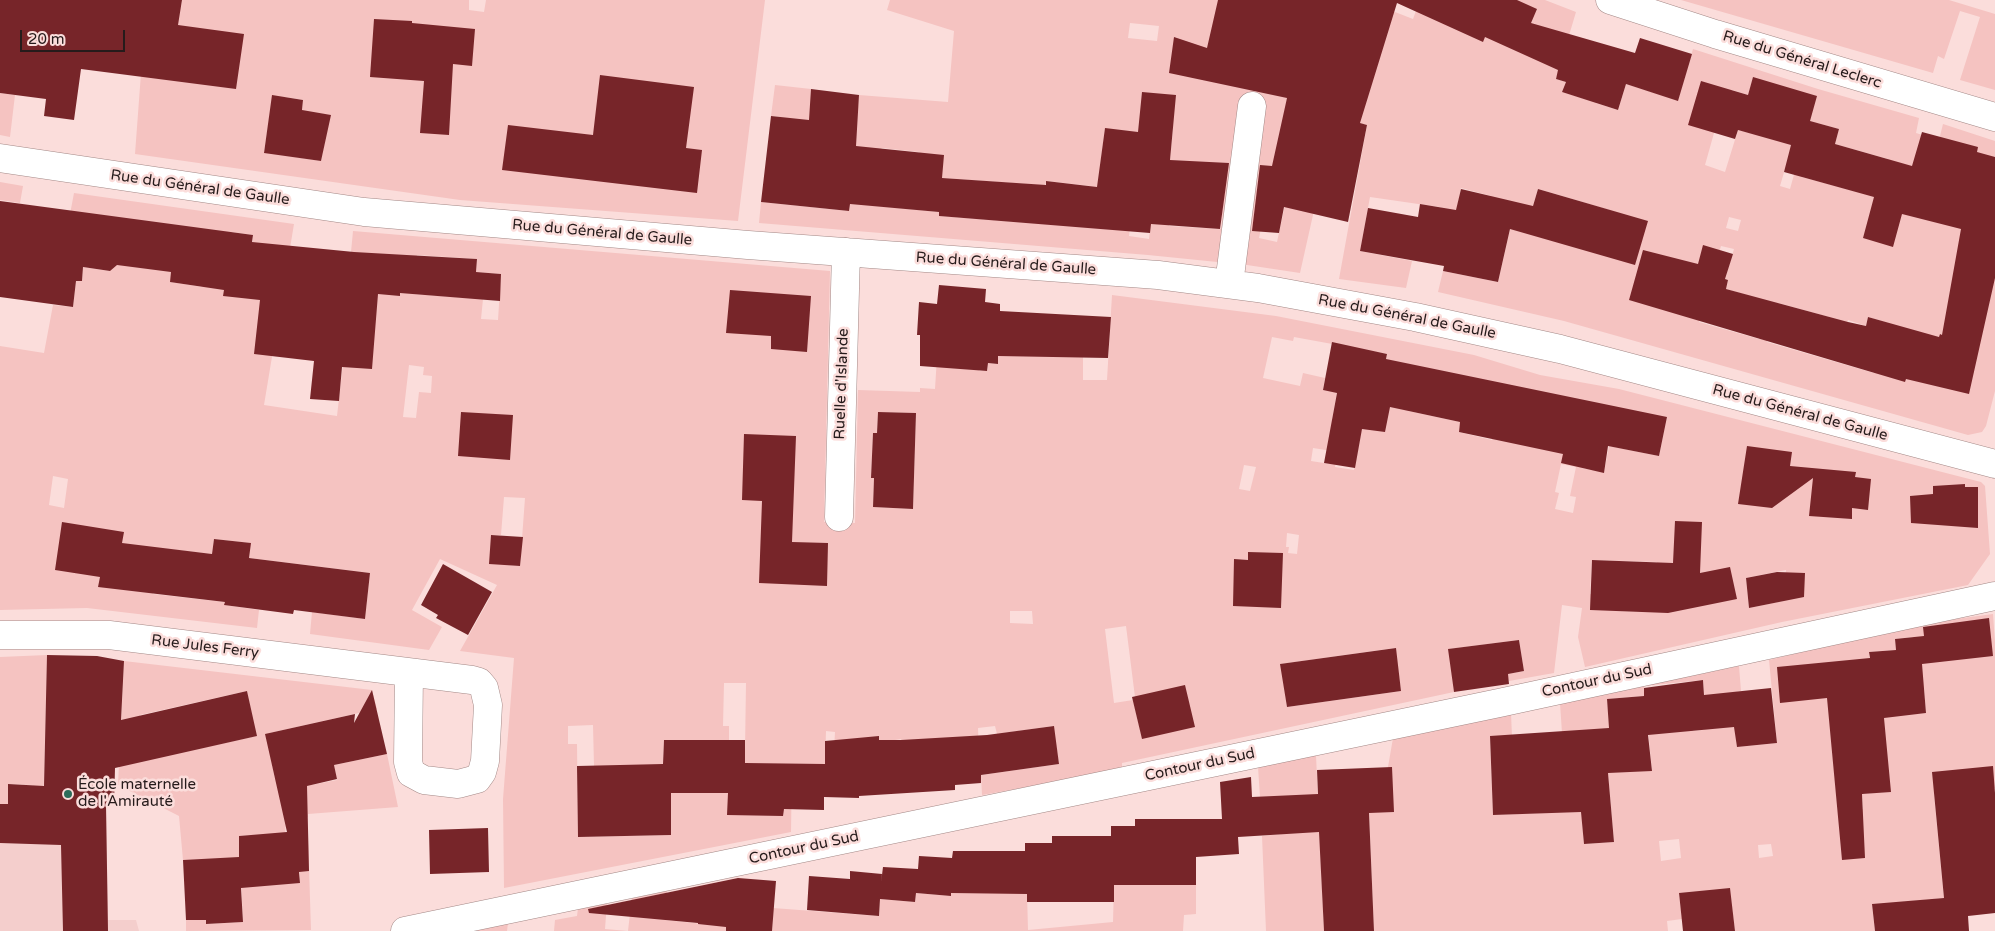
<!DOCTYPE html>
<html>
<head>
<meta charset="utf-8">
<style>
	body { margin:0 }
	#map { position:relative; width:1995px; height:931px; overflow:hidden; background:#fbdddb; font-family:"Varela Round",sans-serif }
	canvas { display:block }
	.scale { position:absolute; left:20px; top:30px; width:105px; height:22px; box-sizing:border-box; border:2px solid #261b1b; border-top:0; padding-left:6px; font-size:15px; line-height:18px; white-space:nowrap; color:#261b1b; -webkit-text-stroke:4px #fbdddb; paint-order:stroke }
</style>
</head>
<body>
<div id="map">
<canvas width="1995" height="931"></canvas>
<div class="scale">20 m</div>
</div>
<script>
const ctx = document.querySelector('canvas').getContext('2d');
ctx.lineJoin = 'round';
function fillPath(path, color) { ctx.fillStyle = color; ctx.fill(path, 'evenodd'); }
const shape = rows => new Path2D(rows.map(r => 'M' + r).join(''));
function strokePath(path, color, width, dash) { ctx.strokeStyle = color; ctx.lineWidth = width; ctx.lineCap = dash ? 'butt' : 'round'; ctx.setLineDash(dash || []); ctx.stroke(path); }
function write(font, color, halo, rows, align = 'center') {
  ctx.font = font + ' "Varela Round",sans-serif'; ctx.lineWidth = 5; ctx.setLineDash([]); ctx.textBaseline = 'middle'; ctx.strokeStyle = halo; ctx.fillStyle = color; for (const [text, x, y, turn = 0] of rows) {
    ctx.save(); ctx.translate(x, y); ctx.rotate((+turn || 0) * Math.PI / 180); ctx.textAlign = isNaN(turn) ? turn : align; if (halo) ctx.strokeText(text, 0, 0); ctx.fillText(text, 0, 0); ctx.restore();
  }
}
fillPath(shape([
	[26,656,124,661,120,756,115,756,114,805,106,806,108,920,136,920,139,931,0,931,0,804,22,804]
]), '#f4cecc');
fillPath(shape([
	[182,0,469,0,469,10,484,12,486,0,765,0,738,221,460,200,135,154,144,33,181,7],
	[285,97,303,100,302,111,330,115,321,161,264,152,271,106],
	[890,0,1364,0,1413,19,1420,0,1545,0,1576,12,1556,79,1566,82,1562,92,1585,99,1599,92,1596,103,1618,110,1626,84,1678,100,1693,49,1818,89,1919,118,1916,133,1939,140,1943,124,1995,141,1995,391,1986,426,1982,432,1968,435,1564,321,1438,292,1443,271,1498,282,1511,225,1490,203,1491,196,1461,188,1456,213,1439,207,1370,197,1360,251,1412,261,1406,288,1339,279,1367,125,1355,122,1288,95,1259,238,1277,242,1286,200,1315,206,1300,273,1247,265,1148,255,759,223,761,202,849,211,850,203,939,212,939,216,1087,227,1090,186,1046,181,1045,190,1026,184,942,178,919,152,882,148,877,153,876,167,781,117,771,116,775,85,811,89,858,107,859,95,948,102,954,31,887,10],
	[1130,23,1159,26,1157,41,1128,38],
	[1753,78,1754,134,1738,130,1725,172,1705,165,1714,133,1732,90,1748,95],
	[1817,123,1839,129,1835,144,1888,159,1877,197,1802,177],
	[1105,128,1157,157,1173,128,1170,159,1156,159,1149,239,1129,236,1132,211,1100,166],
	[1225,163,1221,229,1169,226,1172,181],
	[1785,169,1795,171,1790,189,1780,186],
	[1538,189,1559,195,1609,210,1525,233],
	[1729,217,1741,220,1738,231,1726,228],
	[1721,246,1734,249,1725,279,1728,280,1726,289,1770,302,1759,339,1699,322],
	[1778,303,1829,317,1844,335,1848,320,1866,326,1868,317,1888,323,1874,373,1767,342],
	[1681,0,1949,0,1995,14,1995,90,1960,80,1980,17,1960,11,1944,59,1938,56,1933,73],
	[0,93,15,95,10,137,0,135],
	[0,182,23,186,20,203,0,200],
	[74,193,294,224,264,405,337,416,346,338,343,337,353,231,830,271,824,522,855,523,858,390,920,392,920,388,935,389,938,341,980,371,987,371,988,363,998,364,998,355,1083,357,1083,380,1107,380,1112,295,1276,316,1474,355,1540,375,1619,389,1981,482,1985,486,1990,554,1968,585,1782,622,1585,667,1578,637,1582,608,1562,605,1554,673,1509,681,1507,674,1524,671,1519,640,1449,649,1454,692,1122,763,1122,770,982,795,981,775,1059,764,1053,726,997,734,995,726,978,728,979,753,902,746,901,739,834,750,835,732,826,731,825,764,792,764,791,832,504,888,503,799,514,658,460,651,497,585,440,559,412,610,442,627,429,650,310,634,312,612,365,619,370,573,249,558,250,543,214,539,212,554,158,548,153,594,225,602,225,605,259,610,257,628,87,608,0,610,0,346,44,353,53,305,73,307,76,281,82,281,83,267,110,271,144,222,58,278],
	[231,232,253,235,252,245],
	[417,255,477,259,476,272,501,274,498,320,481,319,483,299,414,294],
	[171,272,203,287,171,282],
	[1272,337,1293,341,1294,337,1387,354,1382,381,1368,395,1354,470,1335,467,1343,422,1332,420,1337,392,1323,389,1325,378,1303,373,1300,386,1263,378],
	[409,365,424,367,423,375,432,376,431,393,419,392,416,418,403,417],
	[1419,367,1495,427,1492,440,1459,432,1460,422,1409,411],
	[878,412,916,413,913,509,873,507,874,478,871,478,873,433,877,433],
	[1667,417,1659,456,1609,446,1604,472,1582,468,1587,442],
	[1313,448,1332,451,1330,464,1311,461],
	[1561,464,1576,467,1570,496,1576,497,1573,513,1555,509,1559,493,1555,492],
	[1244,465,1256,467,1250,491,1239,489],
	[53,476,68,479,64,508,49,505],
	[504,497,525,498,520,566,509,565,491,544,491,535,501,535],
	[1287,533,1299,535,1297,554,1288,553,1289,547,1286,547],
	[1592,560,1657,562,1654,612,1619,611,1619,595,1590,594],
	[1786,570,1783,601,1749,608,1746,578],
	[1010,611,1032,611,1033,624,1010,623],
	[1126,626,1135,697,1142,738,1133,700,1114,703,1105,629],
	[1395,648,1401,691,1287,707,1281,664],
	[724,683,746,683,745,750,729,749,729,726,723,726],
	[593,725,594,766,662,781,664,740,671,793,671,835,578,837,577,744,568,744,568,726],
	[1993,614,1995,642,1995,788,1934,794,1944,898,1872,905,1875,931,1735,931,1731,900,1679,894,1682,919,1667,921,1668,931,1374,931,1369,813,1388,767,1393,738,1511,713,1512,737,1490,738,1493,815,1541,813,1562,733,1560,703,1739,666,1741,691,1731,693,1737,747,1777,743,1769,660,1918,624],
	[1913,637,1918,689,1924,689,1926,713,1915,714,1913,698,1872,686,1869,652,1896,650,1895,639],
	[1703,680,1707,724,1704,730,1693,731,1692,726,1648,730,1652,771,1609,722,1607,699,1644,696,1644,686],
	[1604,729,1614,842,1584,844,1579,783],
	[1832,748,1883,792,1862,794,1863,809,1838,812],
	[1679,839,1681,858,1661,861,1659,841],
	[1771,844,1773,856,1759,858,1758,845],
	[47,655,43,805,33,805,33,785,9,784,8,804,0,804,0,657],
	[124,661,372,690,377,709,270,733,271,759,275,779,301,787,337,780,334,765,387,754,398,807,308,814,308,817,286,819,285,837,308,836,311,930,186,931,186,920,206,920,206,924,243,922,241,879,300,883,298,844,253,835,239,836,240,872,183,860,179,816,118,785],
	[247,691,256,736,150,759,140,715],
	[1316,755,1324,931,1266,931,1262,836,1282,834,1260,797,1258,767],
	[951,881,1027,894,1028,930,1113,922,1114,885,1196,885,1196,914,1184,915,1183,931,772,931,773,908,879,916,880,899,915,902,916,893,951,896],
	[667,889,665,920,734,927,727,928,726,931,554,931,555,920,577,916,578,908,607,902,605,929,628,931,632,896],
	[508,923,507,931,466,931]
]), '#f5c3c1');
fillPath(shape([
	[0,0,182,0,178,25,244,34,236,89,81,69,74,120,44,116,46,99,0,93],
	[1218,0,1517,0,1537,9,1531,23,1635,53,1640,38,1692,54,1678,101,1626,84,1618,110,1562,92,1566,82,1556,79,1558,70,1485,37,1483,42,1397,3,1360,123,1367,125,1348,222,1284,207,1279,233,1252,231,1260,165,1272,166,1287,98,1169,73,1174,37,1207,48],
	[374,19,412,21,412,23,475,29,472,66,453,64,449,135,420,133,424,81,370,77],
	[600,75,694,87,686,148,702,150,697,193,502,170,508,125,593,135],
	[1753,77,1817,96,1810,121,1839,129,1835,144,1912,166,1922,132,1978,147,1977,152,1995,157,1995,278,1969,394,1906,379,1905,382,1629,300,1643,250,1698,264,1703,245,1733,254,1725,279,1728,280,1726,289,1848,322,1866,326,1868,317,1939,337,1940,334,1942,335,1961,229,1902,214,1893,247,1863,238,1874,197,1784,172,1791,145,1738,130,1735,139,1688,125,1701,81,1748,95],
	[811,89,859,95,856,146,944,155,942,178,1046,185,1046,181,1097,187,1105,128,1138,132,1142,92,1176,95,1170,160,1229,163,1220,229,1151,224,1150,233,939,216,939,212,850,204,849,211,761,202,771,116,809,120],
	[272,95,303,100,302,110,331,115,321,161,264,153],
	[1461,189,1533,206,1538,189,1648,221,1635,265,1510,229,1498,282,1443,271,1444,266,1360,251,1368,208,1418,217,1420,204,1456,210],
	[0,201,253,235,252,242,354,252,477,259,476,272,501,274,500,301,400,293,400,296,378,294,372,369,342,367,339,401,310,399,314,361,254,354,260,300,223,296,224,290,170,282,171,272,117,265,110,271,83,267,82,281,76,281,73,307,0,297],
	[939,285,986,289,985,302,1000,304,1000,311,1111,317,1108,358,998,356,998,364,988,363,987,371,920,366,920,335,917,335,919,302,937,304],
	[730,290,811,296,807,352,771,349,771,336,726,333],
	[1332,342,1387,354,1386,359,1667,417,1659,456,1608,446,1604,473,1561,463,1563,454,1459,432,1460,422,1390,407,1385,432,1362,429,1355,468,1324,463,1337,393,1323,390],
	[461,412,513,415,510,460,458,456],
	[878,412,916,413,913,509,873,507,874,478,871,478,873,433,877,433],
	[744,434,796,436,792,542,828,543,827,586,759,583,762,501,742,500],
	[1747,446,1792,452,1790,466,1856,472,1855,477,1871,479,1868,510,1852,508,1852,519,1809,516,1813,478,1772,508,1738,504],
	[1965,484,1965,487,1978,487,1978,528,1911,523,1910,496,1933,494,1933,486],
	[1675,521,1702,522,1700,573,1730,567,1737,599,1668,613,1590,610,1592,560,1673,563],
	[62,522,124,532,122,543,212,554,214,539,251,543,249,558,370,573,365,619,294,610,293,614,255,609,224,605,225,602,98,587,100,577,55,570],
	[491,535,523,537,520,566,489,564],
	[1248,552,1283,553,1281,608,1233,606,1234,559,1248,560],
	[443,564,492,592,468,635,436,618,438,615,421,605],
	[1777,572,1805,573,1804,597,1749,608,1746,578],
	[1989,618,1993,656,1922,664,1926,713,1884,718,1891,792,1862,794,1865,858,1842,860,1827,698,1780,703,1777,667,1870,658,1869,652,1896,650,1895,639,1924,636,1923,627],
	[1519,640,1524,671,1508,674,1509,684,1454,692,1448,649],
	[1396,648,1401,691,1287,707,1280,664],
	[47,655,97,656,124,661,121,720,247,691,257,736,115,768,114,805,106,805,108,931,63,931,61,845,0,843,0,804,8,804,8,784,44,786],
	[1703,680,1704,695,1771,688,1777,743,1737,747,1734,727,1648,735,1652,771,1608,773,1614,842,1584,844,1581,812,1493,815,1490,736,1609,728,1607,699,1644,696,1644,688],
	[1185,685,1195,727,1142,739,1132,697],
	[372,690,387,754,334,765,337,779,307,786,309,871,299,872,300,883,241,888,243,922,206,924,206,920,186,920,183,860,239,857,239,836,287,832,265,734,355,714,354,723],
	[1054,726,1059,764,981,775,981,783,955,785,955,790,859,796,859,798,824,797,824,810,784,809,783,816,727,815,728,793,671,793,671,835,578,837,577,766,663,764,664,740,745,740,745,763,825,764,825,741,879,736,879,740,901,740,987,735],
	[1993,766,1995,793,1995,913,1968,916,1969,931,1875,931,1872,904,1944,898,1932,772],
	[1392,767,1394,812,1369,813,1374,931,1324,931,1319,832,1238,837,1239,854,1196,857,1196,885,1114,885,1114,902,1027,902,1027,894,951,893,951,896,916,893,915,902,880,899,879,916,807,910,809,876,850,879,850,871,882,874,881,883,883,867,918,869,919,856,952,858,953,851,1025,851,1025,843,1052,843,1052,836,1111,836,1111,826,1135,826,1135,819,1222,819,1220,782,1251,777,1252,797,1318,794,1317,770],
	[488,828,489,872,430,874,429,830],
	[738,878,776,881,772,931,726,931,726,927,698,924,698,923,589,913,588,909],
	[1730,888,1735,931,1683,931,1679,893]
]), '#772529');
const minor = shape([
	[1610,0,1715,34,1995,117],
	[0,158,364,212,748,245,1158,275,1258,288,1415,317,1560,349,1995,464],
	[1229,284,1252,106],
	[839,517,846,252],
	[0,635,109,635,472,680,479,682,484,688,488,705,485,761,482,772,477,779,458,784,424,780,411,773,408,762,409,673],
	[405,931,1499,703,1995,596]
]);
strokePath(minor, '#a38886', 29);
strokePath(minor, '#fff', 28);
for (const [x, y, r, color] of [
	[68,794,5,"#2c6c5a"]
]) { const dot = new Path2D(); dot.arc(x, y, r, 0, 2 * Math.PI); ctx.fillStyle = color; ctx.fill(dot); strokePath(dot, '#fbdddb', 2); }
write('15px', '#261b1b', '#fbdddb', [
	["Rue du Général Leclerc",1802,60,17],
	["Rue du Général de Gaulle",200,188,8],
	["Rue du Général de Gaulle",602,233,5],
	["Rue du Général de Gaulle",1006,264,4],
	["Rue du Général de Gaulle",1407,317,11],
	["Ruelle d'Islande",842,384,-88],
	["Rue du Général de Gaulle",1800,413,15],
	["Rue Jules Ferry",205,647,7],
	["Contour du Sud",1597,681,-12],
	["Contour du Sud",1200,765,-12],
	["Contour du Sud",804,848,-12]
]);
write('15px', '#261b1b', '#fbdddb', [
	["École maternelle",78,785],
	["de l'Amirauté",78,802]
], 'left');
</script>
</body>
</html>
